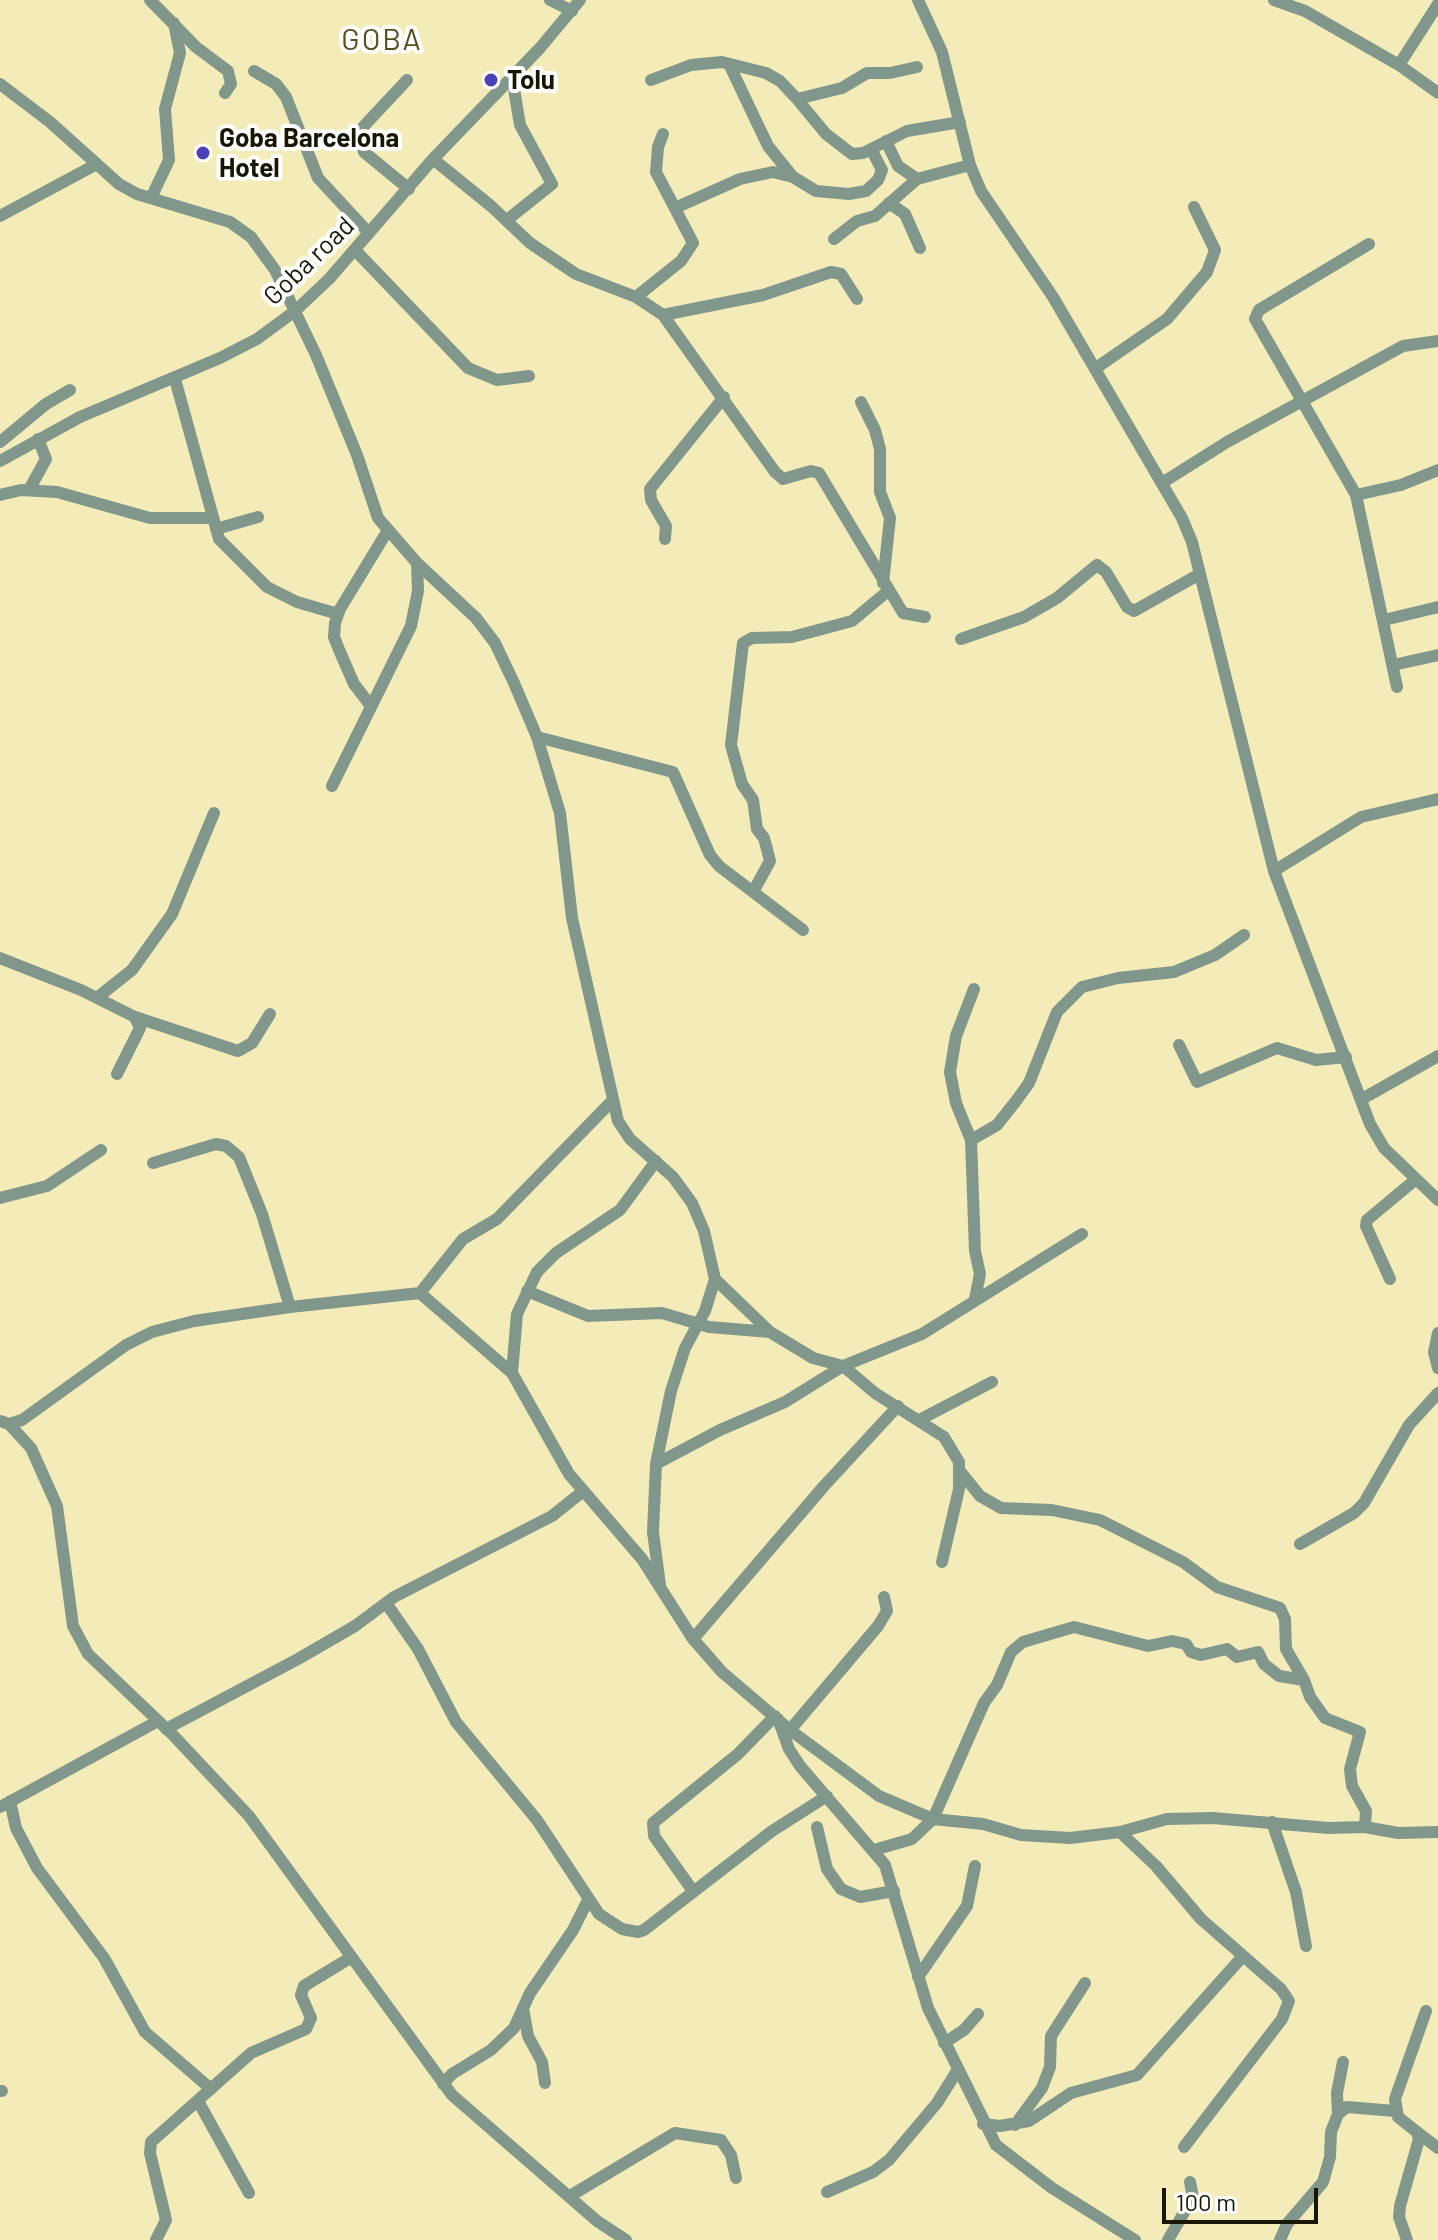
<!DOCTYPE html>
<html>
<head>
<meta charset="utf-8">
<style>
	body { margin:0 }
	#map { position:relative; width:1438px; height:2240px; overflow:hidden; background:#f4ecb8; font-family:Barlow,sans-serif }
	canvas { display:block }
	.scale { position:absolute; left:1162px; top:2188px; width:156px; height:36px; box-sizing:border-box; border:4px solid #191604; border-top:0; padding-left:10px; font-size:24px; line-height:28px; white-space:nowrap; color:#191604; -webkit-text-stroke:6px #fff; paint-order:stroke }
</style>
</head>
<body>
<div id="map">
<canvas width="1438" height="2240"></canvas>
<div class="scale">100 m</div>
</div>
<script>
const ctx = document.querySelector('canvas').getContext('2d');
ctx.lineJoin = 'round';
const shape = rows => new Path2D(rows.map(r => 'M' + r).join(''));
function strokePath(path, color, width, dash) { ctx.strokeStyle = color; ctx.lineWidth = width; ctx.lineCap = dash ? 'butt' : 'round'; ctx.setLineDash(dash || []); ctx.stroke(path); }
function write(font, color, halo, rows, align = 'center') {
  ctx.font = font + ' Barlow,sans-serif'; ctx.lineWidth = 8; ctx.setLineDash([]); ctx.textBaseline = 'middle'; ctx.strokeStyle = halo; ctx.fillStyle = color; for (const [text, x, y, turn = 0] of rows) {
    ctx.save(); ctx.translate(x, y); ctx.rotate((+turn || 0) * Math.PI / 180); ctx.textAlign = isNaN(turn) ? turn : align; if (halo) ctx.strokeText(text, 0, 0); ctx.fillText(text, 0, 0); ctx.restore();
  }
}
strokePath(shape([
	[150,0,196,47,228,71,231,84,225,93],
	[550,0,572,11],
	[918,0,942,52,970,165,981,191,1053,297,1182,518,1192,542,1274,871,1370,1124,1384,1148,1438,1200],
	[1274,0,1305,11,1399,65,1438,93],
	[729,64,768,146,793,177,816,191,849,194,866,191,878,180,882,170,871,149],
	[1399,65,1438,4],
	[254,71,276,84,286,97,318,178,369,233],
	[407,80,363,127,360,141,364,152,409,189],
	[651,80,691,65,722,62,766,73,780,81,797,99,842,88,867,73,890,73,917,67],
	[0,84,50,122,119,184,137,194,230,222,251,237,275,270,316,355,357,455,378,518,417,563,476,618,495,643,514,683,537,737,560,813,572,918,618,1121,630,1139,673,1177,692,1203,704,1231,715,1279,705,1311,685,1348,671,1391,656,1464,653,1532,660,1585],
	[797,99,826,134,852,154,863,153,907,131,960,122],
	[886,141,898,166,917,179],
	[433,159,491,206,530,243,576,274,636,297,663,315,775,472,783,479,811,471,819,473,903,613,925,617],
	[151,198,169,160,165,109,180,53,174,23],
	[889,203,905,214,920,248],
	[675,208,740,179,773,172,793,177],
	[0,216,95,165],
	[507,220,552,184,520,125,512,77],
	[834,239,857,221,875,216,917,179,970,165],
	[1369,244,1259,310,1255,319,1356,495,1397,687],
	[355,250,468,368,497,380,529,376],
	[636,297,681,261,693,243,656,172,658,147,663,134],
	[663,315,763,295,831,272,841,274,857,299],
	[1096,368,1167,319,1207,272,1215,250,1194,207],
	[175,379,219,539,267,587,297,602,338,614],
	[861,402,875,430,880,449,880,492,890,518,883,583],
	[0,442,46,404,70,390],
	[0,461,80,417,220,358,257,339,295,311,329,279,433,159,540,48,580,0],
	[1162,483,1227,442,1403,346,1438,341],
	[29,490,46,459,38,439],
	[0,495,21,490,57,492,150,518,213,518],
	[1356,495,1401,485,1438,470],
	[216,529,258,517],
	[665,539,666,526,651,500,650,489,724,397],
	[1384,620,1438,607],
	[961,639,1024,617,1057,598,1097,565,1106,572,1127,607,1134,611,1198,575],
	[1393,665,1438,655],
	[371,706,354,684,340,652,334,637,335,623,340,609,388,530],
	[537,737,673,772,710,855,719,866,803,930],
	[332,786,411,626,418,591,417,563],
	[1274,871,1361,817,1438,799],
	[753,892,770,861,764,838,757,829,753,800,742,784,731,745,743,643,752,638,792,637,852,621,888,591],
	[0,958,81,990,135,1017,140,1028,117,1074],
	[974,989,956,1036,950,1072,956,1103,971,1140,975,1251,980,1274,975,1299],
	[98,997,132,970,172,914,214,813],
	[135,1017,238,1051,252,1043,270,1014],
	[1179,1045,1197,1082,1277,1048,1316,1060,1346,1057],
	[1362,1099,1438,1056],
	[971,1140,997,1125,1016,1101,1029,1083,1057,1012,1082,987,1118,978,1174,972,1215,955,1244,935],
	[153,1163,216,1144,226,1146,239,1157,262,1214,290,1307],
	[0,1198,47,1186,101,1150],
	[715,1279,770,1332,813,1358,843,1366,875,1393,944,1437,959,1462,959,1489,942,1562],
	[1390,1279,1366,1226,1367,1220,1415,1180],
	[527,1291,588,1316,662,1313,709,1327,770,1332],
	[420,1293,463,1239,497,1219,613,1100],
	[1438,1333,1434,1352,1438,1368],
	[512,1373,517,1314,537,1272,556,1253,620,1210,656,1161],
	[921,1419,992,1382],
	[0,1421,9,1424,22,1420,126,1345,152,1332,194,1321,290,1307,420,1293,512,1373,569,1474,642,1559,693,1639,722,1672,790,1730,879,1796,933,1819,983,1824,1021,1835,1070,1838,1120,1832,1167,1819,1213,1818,1328,1828,1365,1827,1398,1833,1438,1832],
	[9,1424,31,1448,57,1506,73,1626,88,1654,172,1734,249,1816,452,2095,597,2221,626,2240],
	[656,1464,720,1430,785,1402,843,1366,922,1334,1082,1234],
	[959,1470,980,1496,1001,1508,1052,1510,1100,1520,1183,1562,1217,1587,1280,1608,1285,1619,1286,1649,1304,1680],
	[1300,1544,1354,1513,1364,1503,1409,1425,1438,1393],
	[386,1603,418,1649,456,1722,537,1820,599,1914,622,1929,638,1932,644,1930,772,1831,827,1796],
	[693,1639,824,1486,898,1406],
	[778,1719,789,1749,800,1766,885,1865,928,2008,996,2145,1052,2188,1135,2240],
	[166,1729,298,1659,355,1626,394,1597,552,1516,582,1492],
	[790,1730,878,1626,887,1611,884,1597],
	[10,1801,16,1828,37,1868,104,1958,145,2032,211,2089],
	[0,1807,158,1721],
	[1272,1822,1296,1892,1306,1946],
	[817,1827,827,1869,841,1889,860,1897,894,1891],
	[1120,1832,1156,1866,1201,1919,1281,1989,1289,2001,1282,2019,1184,2147],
	[874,1850,912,1839,933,1819,984,1703,997,1685,1011,1652,1023,1642,1074,1627,1148,1646,1172,1641,1186,1644,1191,1652,1201,1655,1227,1649,1237,1657,1258,1652,1264,1664,1279,1676,1304,1680,1310,1697,1325,1718,1360,1732,1350,1769,1352,1786,1366,1811,1365,1827],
	[693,1891,654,1836,653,1823,738,1754,775,1716],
	[918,1977,967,1906,975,1866],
	[523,2008,528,2036,542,2062,545,2083],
	[944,2043,964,2030,978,2014],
	[443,2084,452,2074,491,2050,514,2028,530,1993,573,1930,588,1900],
	[0,2091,2,2091],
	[198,2101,249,2193],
	[1338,2114,1337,2093,1343,2062],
	[983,2124,1000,2126,1029,2121,1071,2093,1137,2075,1243,1956],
	[1015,2125,1042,2088,1050,2067,1051,2036,1085,1983],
	[1417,2132,1438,2148],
	[827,2192,873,2172,889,2160,937,2103,957,2071],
	[570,2196,675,2133,721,2140,731,2155,736,2178],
	[156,2240,166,2220,150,2153,151,2142,251,2053,306,2029,311,2018,301,1995,304,1986,350,1958],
	[1168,2240,1193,2197,1190,2182],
	[1280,2240,1287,2224,1323,2182,1330,2157,1331,2132,1338,2114,1347,2107,1395,2111],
	[1407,2240,1399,2217,1400,2206,1419,2139,1417,2132,1398,2117,1395,2099,1426,2011]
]), '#82978b', 12);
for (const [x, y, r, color] of [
	[491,80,8,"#4a40b7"],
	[203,153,8,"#4a40b7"]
]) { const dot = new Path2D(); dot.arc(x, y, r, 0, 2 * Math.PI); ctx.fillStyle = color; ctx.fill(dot); strokePath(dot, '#fff', 3); }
write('bold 26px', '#191604', '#fff', [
	["Tolu",507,80],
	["Goba Barcelona",219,138],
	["Hotel",219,168]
], 'left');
write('26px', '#191604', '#fff', [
	["Goba road",309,261,-44]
]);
ctx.letterSpacing = '2px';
write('30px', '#564e1e', '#fff', [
	["GOBA",382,40]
]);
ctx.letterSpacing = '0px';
</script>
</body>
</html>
